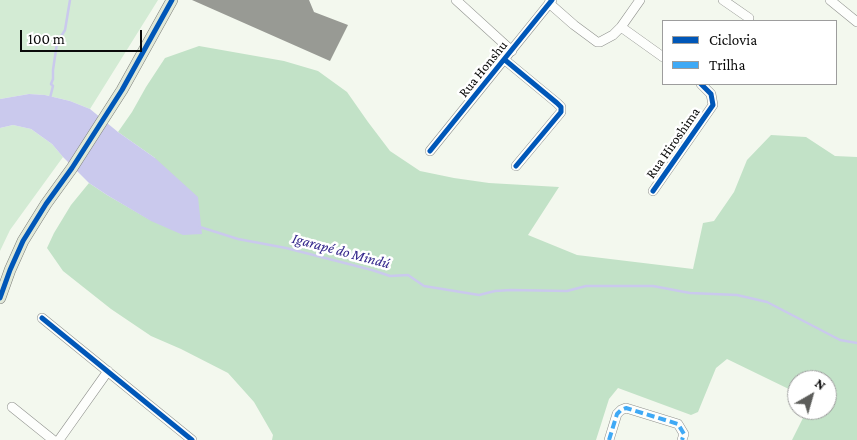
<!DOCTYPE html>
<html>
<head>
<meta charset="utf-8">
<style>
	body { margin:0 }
	#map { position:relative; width:857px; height:440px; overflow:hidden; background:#f3f8ee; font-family:"Crimson Pro",serif }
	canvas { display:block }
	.legend { position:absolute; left:662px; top:20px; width:175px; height:65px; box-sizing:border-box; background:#fff; border:1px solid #9d9d9d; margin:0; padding:6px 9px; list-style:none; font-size:15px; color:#0a0a0a }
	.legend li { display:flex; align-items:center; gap:10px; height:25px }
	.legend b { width:25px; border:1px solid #9d9d9d }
	.north { position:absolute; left:787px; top:370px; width:50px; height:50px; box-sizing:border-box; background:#fff; border:1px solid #9d9d9d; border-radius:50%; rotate:38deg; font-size:14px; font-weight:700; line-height:20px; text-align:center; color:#0a0a0a }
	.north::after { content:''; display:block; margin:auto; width:18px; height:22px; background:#5c5d5a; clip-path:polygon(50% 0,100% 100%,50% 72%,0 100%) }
	.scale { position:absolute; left:20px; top:30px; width:122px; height:22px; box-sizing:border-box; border:2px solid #0a0a0a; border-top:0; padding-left:6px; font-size:15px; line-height:18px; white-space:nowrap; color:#0a0a0a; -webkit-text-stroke:4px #fff; paint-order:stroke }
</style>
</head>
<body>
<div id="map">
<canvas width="857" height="440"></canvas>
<ul class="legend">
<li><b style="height:6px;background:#0057b8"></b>Ciclovia</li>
<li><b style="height:6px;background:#3fa9f5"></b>Trilha</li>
</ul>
<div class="north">N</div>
<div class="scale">100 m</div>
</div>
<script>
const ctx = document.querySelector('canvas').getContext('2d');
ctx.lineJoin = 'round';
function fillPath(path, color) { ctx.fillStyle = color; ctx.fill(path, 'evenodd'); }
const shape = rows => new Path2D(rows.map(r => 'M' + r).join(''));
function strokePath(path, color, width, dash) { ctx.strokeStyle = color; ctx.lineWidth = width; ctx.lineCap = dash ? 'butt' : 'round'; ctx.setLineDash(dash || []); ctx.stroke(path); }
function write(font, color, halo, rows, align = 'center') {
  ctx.font = font + ' "Crimson Pro",serif'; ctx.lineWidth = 5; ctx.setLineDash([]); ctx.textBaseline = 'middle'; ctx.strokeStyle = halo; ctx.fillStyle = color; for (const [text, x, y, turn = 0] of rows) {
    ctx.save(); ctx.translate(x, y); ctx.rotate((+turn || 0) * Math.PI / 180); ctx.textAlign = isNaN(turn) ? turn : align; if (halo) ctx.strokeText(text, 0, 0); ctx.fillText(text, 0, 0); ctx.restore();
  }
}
fillPath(shape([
	[0,0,158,0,90,109,70,101,45,95,29,94,0,99],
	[13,125,31,129,52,144,63,157,10,230,0,251,0,128]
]), '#d3ebd4');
fillPath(shape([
	[199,46,284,61,318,71,347,92,368,122,390,151,420,171,454,178,489,183,559,187,528,235,577,255,693,269,703,223,714,221,734,192,747,160,771,135,806,137,835,156,857,157,857,440,792,440,807,410,827,410,827,380,797,380,797,393,727,359,716,368,698,412,691,415,618,388,609,399,596,440,272,440,273,435,254,402,228,373,181,349,151,336,111,309,63,271,47,248,54,233,71,205,89,183,107,195,152,221,155,158,118,132,132,112,146,87,165,58]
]), '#c2e2c7');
fillPath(shape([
	[29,94,45,95,70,101,90,109,118,132,155,158,198,197,202,234,183,235,151,221,107,195,89,183,63,157,52,144,31,129,13,125,0,128,0,99]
]), '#cac9ed');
strokePath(shape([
	[50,98,53,86,51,84,53,79,53,70,57,43,65,30,70,0],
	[200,227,238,239,286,248,372,270,390,276,408,275,424,286,479,295,495,291,511,290,567,291,586,286,653,286,690,293,737,295,767,302,840,340,857,343]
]), '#cac9ed', 2.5);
fillPath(shape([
	[192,0,309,0,314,12,348,25,330,61]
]), '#989a94');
const minor = shape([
	[456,0,512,51],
	[723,0,749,18],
	[830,0,857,22],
	[549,3,574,25,597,42,600,42,613,35,621,27,640,0],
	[621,27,663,57],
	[505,60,557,103,561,107,561,112,516,166],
	[430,151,552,0],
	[653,191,713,105,711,94,701,84],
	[42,318,192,440],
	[12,407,53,440],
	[59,440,108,371],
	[609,440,617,414,621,410,626,408,678,424,684,434,682,440]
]);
const major = shape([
	[0,298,10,270,23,241,46,204,72,168,122,90,172,0]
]);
strokePath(minor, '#8f918d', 10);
strokePath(major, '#7c7e7a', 12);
strokePath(minor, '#fdfefc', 9);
strokePath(major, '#e1e9d9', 11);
strokePath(shape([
	[609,440,617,414,621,410,626,408,678,424,684,434,682,440]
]), '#3fa9f5', 4, [8, 4]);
strokePath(shape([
	[505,60,557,103,561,107,561,112,516,166],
	[430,151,552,0],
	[653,191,713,105,711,94,701,84],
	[0,298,10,270,23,241,46,204,72,168,122,90,172,0],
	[42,318,192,440]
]), '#0057b8', 5);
write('14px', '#0a0a0a', '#fff', [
	["Rua Honshu",483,69,-51],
	["Rua Hiroshima",673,143,-55]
]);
write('italic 15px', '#32258a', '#fff', [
	["Igarapé do Mindú",341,251,15]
]);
</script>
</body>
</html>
